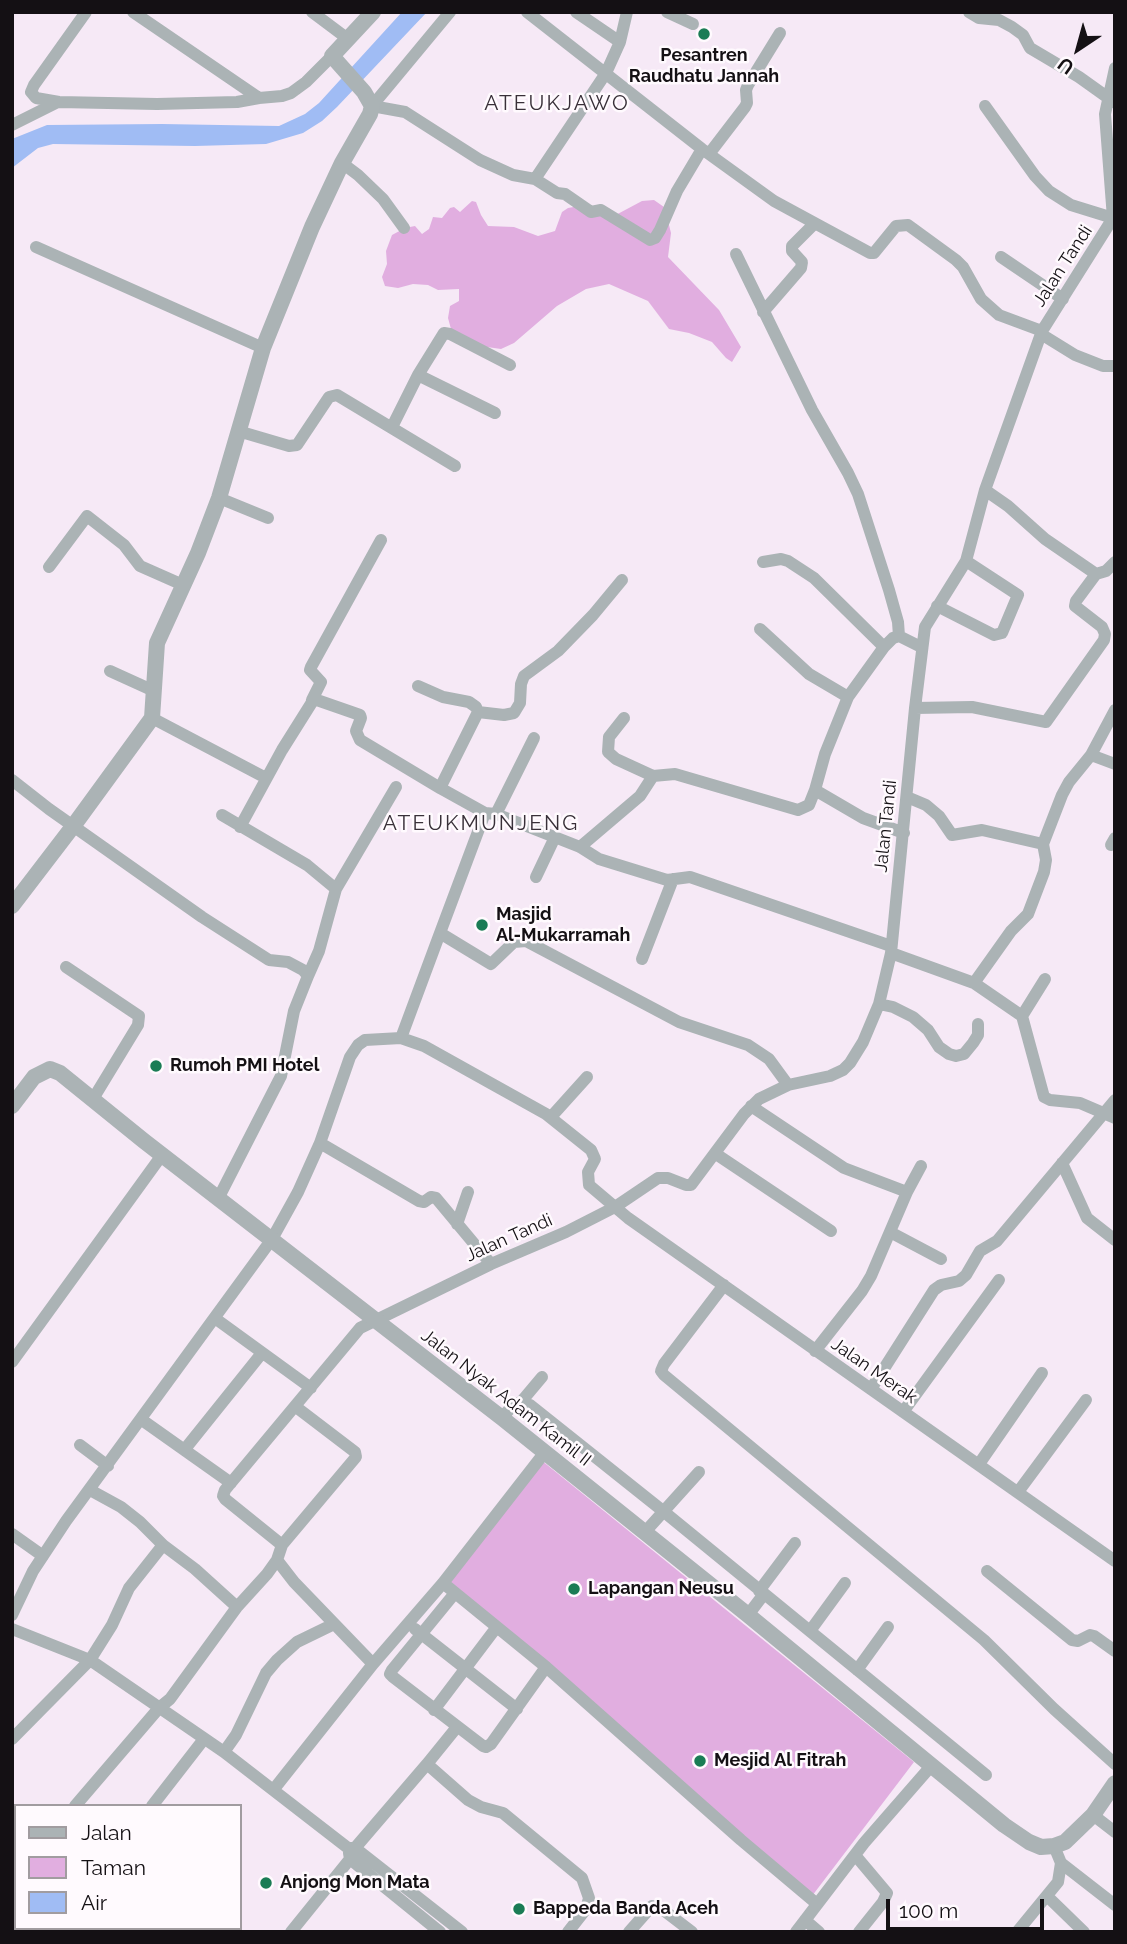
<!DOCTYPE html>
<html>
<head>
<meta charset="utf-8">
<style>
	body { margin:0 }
	#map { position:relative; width:1127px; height:1944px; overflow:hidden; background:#f6e9f6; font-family:Raleway,sans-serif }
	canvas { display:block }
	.frame { position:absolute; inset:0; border:14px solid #141014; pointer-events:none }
	.legend { position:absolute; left:14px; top:1804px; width:228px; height:126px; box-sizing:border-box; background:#fffafe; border:2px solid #a19ca0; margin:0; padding:9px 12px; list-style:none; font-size:21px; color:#141014 }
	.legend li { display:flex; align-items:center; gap:14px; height:35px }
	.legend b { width:35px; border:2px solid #a19ca0 }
	.north { position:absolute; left:1043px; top:14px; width:70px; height:70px; -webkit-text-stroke:5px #fffafe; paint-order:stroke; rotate:216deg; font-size:19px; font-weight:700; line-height:28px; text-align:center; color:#141014 }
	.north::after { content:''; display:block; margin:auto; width:24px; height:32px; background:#141014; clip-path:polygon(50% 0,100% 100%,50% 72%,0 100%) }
	.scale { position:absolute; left:886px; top:1899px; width:158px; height:32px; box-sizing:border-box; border:4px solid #141014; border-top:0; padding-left:9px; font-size:21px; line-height:24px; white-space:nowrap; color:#141014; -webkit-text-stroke:5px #fffafe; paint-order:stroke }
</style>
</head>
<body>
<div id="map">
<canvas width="1127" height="1944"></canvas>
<div class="frame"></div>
<ul class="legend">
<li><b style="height:9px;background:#abb3b5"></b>Jalan</li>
<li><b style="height:19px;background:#e1aee0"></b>Taman</li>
<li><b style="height:19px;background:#a0bcf4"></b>Air</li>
</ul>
<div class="north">U</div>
<div class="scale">100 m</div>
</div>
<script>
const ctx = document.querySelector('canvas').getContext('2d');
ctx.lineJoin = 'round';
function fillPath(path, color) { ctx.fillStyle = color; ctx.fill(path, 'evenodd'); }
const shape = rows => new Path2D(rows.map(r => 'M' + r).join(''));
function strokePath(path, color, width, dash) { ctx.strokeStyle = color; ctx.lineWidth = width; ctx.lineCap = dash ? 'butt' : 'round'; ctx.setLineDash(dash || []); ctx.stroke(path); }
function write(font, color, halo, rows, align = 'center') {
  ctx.font = font + ' Raleway,sans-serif'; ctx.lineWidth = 5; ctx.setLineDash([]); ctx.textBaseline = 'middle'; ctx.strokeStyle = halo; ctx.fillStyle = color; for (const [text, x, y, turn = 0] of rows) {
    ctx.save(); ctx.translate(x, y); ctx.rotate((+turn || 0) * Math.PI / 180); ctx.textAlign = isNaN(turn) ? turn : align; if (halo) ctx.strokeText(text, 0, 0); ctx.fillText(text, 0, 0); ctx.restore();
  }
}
fillPath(shape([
	[654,200,664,207,668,221,671,233,668,257,719,310,741,347,732,362,726,358,712,342,689,333,669,329,648,301,609,284,586,289,557,306,514,343,501,349,480,346,451,329,448,318,450,306,459,301,459,289,438,290,428,285,413,284,398,288,385,286,382,277,387,264,386,251,392,235,405,228,415,226,422,234,429,229,433,217,442,218,450,208,454,207,460,212,472,201,476,202,481,215,488,226,514,227,538,236,555,231,562,212,568,208,579,206,612,217,642,201],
	[541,1460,914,1762,812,1896,441,1581]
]), '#e1aee0');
fillPath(shape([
	[402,12,427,12,337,107,322,121,303,133,266,144,195,146,53,144,38,148,12,168,12,139,47,125,162,124,279,126,305,114,319,103]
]), '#a0bcf4');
strokePath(shape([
	[86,12,34,85,31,92,36,98,59,102,157,104,237,102,259,98],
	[133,12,259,98,282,96,291,93,306,82,332,56],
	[312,12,348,39],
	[527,12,702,149,774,201,870,253,874,253,896,226,908,225,956,260,963,267,981,299,999,315,1042,331],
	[576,12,620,42],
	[667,12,693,24],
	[969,12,979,18,999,20,1012,27,1023,35,1030,48,1079,77,1114,102],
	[372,106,405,112,480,160,513,175,535,179,606,73,620,42,627,12],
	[372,106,450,12],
	[985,106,1035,176,1049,191,1071,205,1113,218],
	[12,125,56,103],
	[709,154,745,107,747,103,746,90,748,85,780,33],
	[342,163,358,175,383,199,404,228],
	[535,179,557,193,565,194,591,212,601,210,650,240,655,238,660,230,677,191,702,149],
	[36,247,263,348],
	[736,254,812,410,848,473,858,494,889,590,898,622,899,636,921,647],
	[1001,257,1063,299],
	[763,312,801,268,802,262,792,251,792,246,814,224],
	[1041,334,1075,355,1103,366,1115,366],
	[418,375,495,413],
	[392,427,418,375,444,333,450,334,510,365],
	[238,431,289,446,297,445,329,397,337,395,455,466],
	[985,490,1008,506,1045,539,1096,574,1106,571,1115,562],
	[219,498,268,518],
	[763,562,781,559,788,561,814,578,884,647],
	[49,567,87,516,124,545,140,566,183,585],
	[937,606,994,635,1002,633,1018,595,966,561],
	[760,629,809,674,848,697],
	[899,636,893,638,884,647,848,697,825,754,815,790,863,818,904,833],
	[110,671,154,691],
	[418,686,443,697,469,702,476,707,478,712,504,715,514,713,520,703,521,684,524,676,558,651,593,615,622,580],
	[312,700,321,682,310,670,311,667,381,540],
	[915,708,972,707,1046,722,1104,640,1105,634,1102,627,1075,606,1076,601,1096,574],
	[478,712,440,788,485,813],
	[152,718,266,778],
	[624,718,609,737,608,752,616,759,653,776],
	[1091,755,1115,764],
	[12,780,49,809,202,917,269,960,288,962,303,970,308,976,319,951,336,889,396,787],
	[907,797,926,805,939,816,952,835,982,830,1043,844],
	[496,814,534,738],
	[222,815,307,865,336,889],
	[240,827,282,750,314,699,360,715,361,718,356,731,360,740,440,788],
	[1111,845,1115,838],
	[580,847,640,796,653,776,675,774,798,810,809,805,815,790],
	[536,877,555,837],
	[440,933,485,813,496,814,580,847,599,859,667,880,690,877,891,946],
	[891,953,974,983,1022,1016,1044,1097,1050,1100,1080,1103,1115,1118],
	[642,959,673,879],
	[66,967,139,1016,138,1025,93,1099],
	[974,983,1011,931,1028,914,1044,872,1046,860,1043,844,1062,795,1069,782,1091,755,1115,710],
	[879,1004,893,1007,913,1017,928,1030,939,1047,949,1054,956,1056,964,1054,973,1043,978,1035,978,1024],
	[1022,1016,1045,979],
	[401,1038,424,1046,546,1114,591,1150,595,1159,588,1172,589,1185,628,1218,1115,1561],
	[751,1106,844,1168,907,1192],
	[551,1117,587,1077],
	[320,1143,419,1201,424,1202,431,1197,436,1198,491,1264],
	[716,1154,831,1231],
	[1062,1163,1087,1218,1115,1240],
	[219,1197,281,1076,294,1011,308,976],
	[457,1224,468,1192],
	[890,1232,941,1259],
	[724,1285,664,1364,661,1371,664,1375,984,1640,1054,1709,1115,1764],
	[216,1319,311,1388],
	[815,1351,862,1291,871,1276,907,1192,921,1166],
	[12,1362,162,1155],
	[871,1389,934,1290,941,1285,959,1281,966,1275,980,1251,997,1241,1115,1100],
	[521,1402,542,1377],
	[903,1412,999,1280],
	[502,1418,513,1405,521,1402,530,1405,663,1511,986,1775],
	[142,1420,231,1483],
	[80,1445,108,1466],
	[185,1449,262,1353],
	[979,1464,1042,1373],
	[90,1490,121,1507,140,1522,163,1545,195,1569,237,1607],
	[1018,1492,1086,1400],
	[645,1532,699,1472],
	[12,1534,43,1556],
	[282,1545,225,1499,223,1496,225,1490,360,1328,491,1264,566,1232,615,1207,658,1178,668,1178,686,1185,691,1185,744,1114,759,1099,788,1085,830,1076,843,1070,850,1063,863,1042,879,1004,891,953,915,708,925,627,966,561,985,490,1042,331,1113,218,1105,114,1115,68],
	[277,1560,294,1582,373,1664],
	[987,1571,1072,1640,1078,1641,1090,1635,1094,1636,1115,1651],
	[443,1583,546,1667,741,1840,817,1904],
	[759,1591,795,1543],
	[455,1593,392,1670,390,1674,393,1677,483,1746,486,1747,491,1744,546,1667],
	[12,1615,33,1571,66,1521,272,1239,298,1192,320,1143,350,1057,358,1045,365,1040,401,1038,440,933,491,964,514,942,526,941,679,1022,748,1045,769,1059,788,1085],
	[748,1615,764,1594],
	[12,1629,90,1660,224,1752,348,1848,355,1848,462,1932],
	[415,1629,517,1709],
	[810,1631,845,1583],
	[857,1670,888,1627],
	[434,1710,496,1628],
	[12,1739,90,1660,112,1625,129,1588,163,1545],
	[224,1752,236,1735,266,1673,277,1660,297,1642,334,1624],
	[427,1764,457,1727],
	[274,1789,373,1664,443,1583,545,1452],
	[75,1806,159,1708,170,1699,237,1607,267,1574,277,1560,282,1545,356,1457,355,1452,296,1407],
	[152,1806,204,1739],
	[1093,1815,1115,1832],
	[349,1853,350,1859,440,1932],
	[855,1855,887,1893,883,1902,859,1932],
	[1061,1863,1115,1905],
	[12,1883,16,1878],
	[1048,1897,1084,1932],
	[805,1920,819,1932],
	[291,1932,350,1859,355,1848,427,1764,468,1800,481,1807,503,1813,582,1878,589,1898,586,1909,568,1932],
	[629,1932,652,1906,662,1909,692,1932],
	[796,1932,864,1843,932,1765],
	[1017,1932,1058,1882,1061,1863,1054,1846]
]), '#abb3b5', 12);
strokePath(shape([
	[12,906,74,825,152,718,157,643,198,553,219,498,263,348,312,227,342,163,370,114,372,106,364,92,332,56,373,12],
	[12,1106,34,1077,50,1069,60,1073,144,1141,502,1418,748,1615,1004,1825,1029,1842,1041,1847,1054,1846,1065,1842,1093,1815,1115,1783]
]), '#abb3b5', 16);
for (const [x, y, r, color] of [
	[704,34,7,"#1a7c55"],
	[482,925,7,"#1a7c55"],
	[156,1066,7,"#1a7c55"],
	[574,1589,7,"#1a7c55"],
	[700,1761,7,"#1a7c55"],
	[266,1883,7,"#1a7c55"],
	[519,1909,7,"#1a7c55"]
]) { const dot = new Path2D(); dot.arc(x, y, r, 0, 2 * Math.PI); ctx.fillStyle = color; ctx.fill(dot); strokePath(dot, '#fffafe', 2.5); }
write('bold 18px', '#141014', '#fffafe', [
	["Pesantren",704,56,"center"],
	["Raudhatu Jannah",704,77,"center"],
	["Masjid",496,915],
	["Al-Mukarramah",496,936],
	["Rumoh PMI Hotel",170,1066],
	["Lapangan Neusu",588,1589],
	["Mesjid Al Fitrah",714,1761],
	["Anjong Mon Mata",280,1883],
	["Bappeda Banda Aceh",533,1909]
], 'left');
write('18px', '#141014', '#fffafe', [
	["Jalan Tandi",1063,266,-57],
	["Jalan Tandi",886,826,-84],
	["Jalan Tandi",509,1238,-24],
	["Jalan Merak",874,1371,35],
	["Jalan Nyak Adam Kamil II",506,1398,38]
]);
ctx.letterSpacing = '2px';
write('21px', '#393039', '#fffafe', [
	["ATEUKJAWO",557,104],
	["ATEUKMUNJENG",481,824]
]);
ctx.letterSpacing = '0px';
</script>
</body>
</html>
